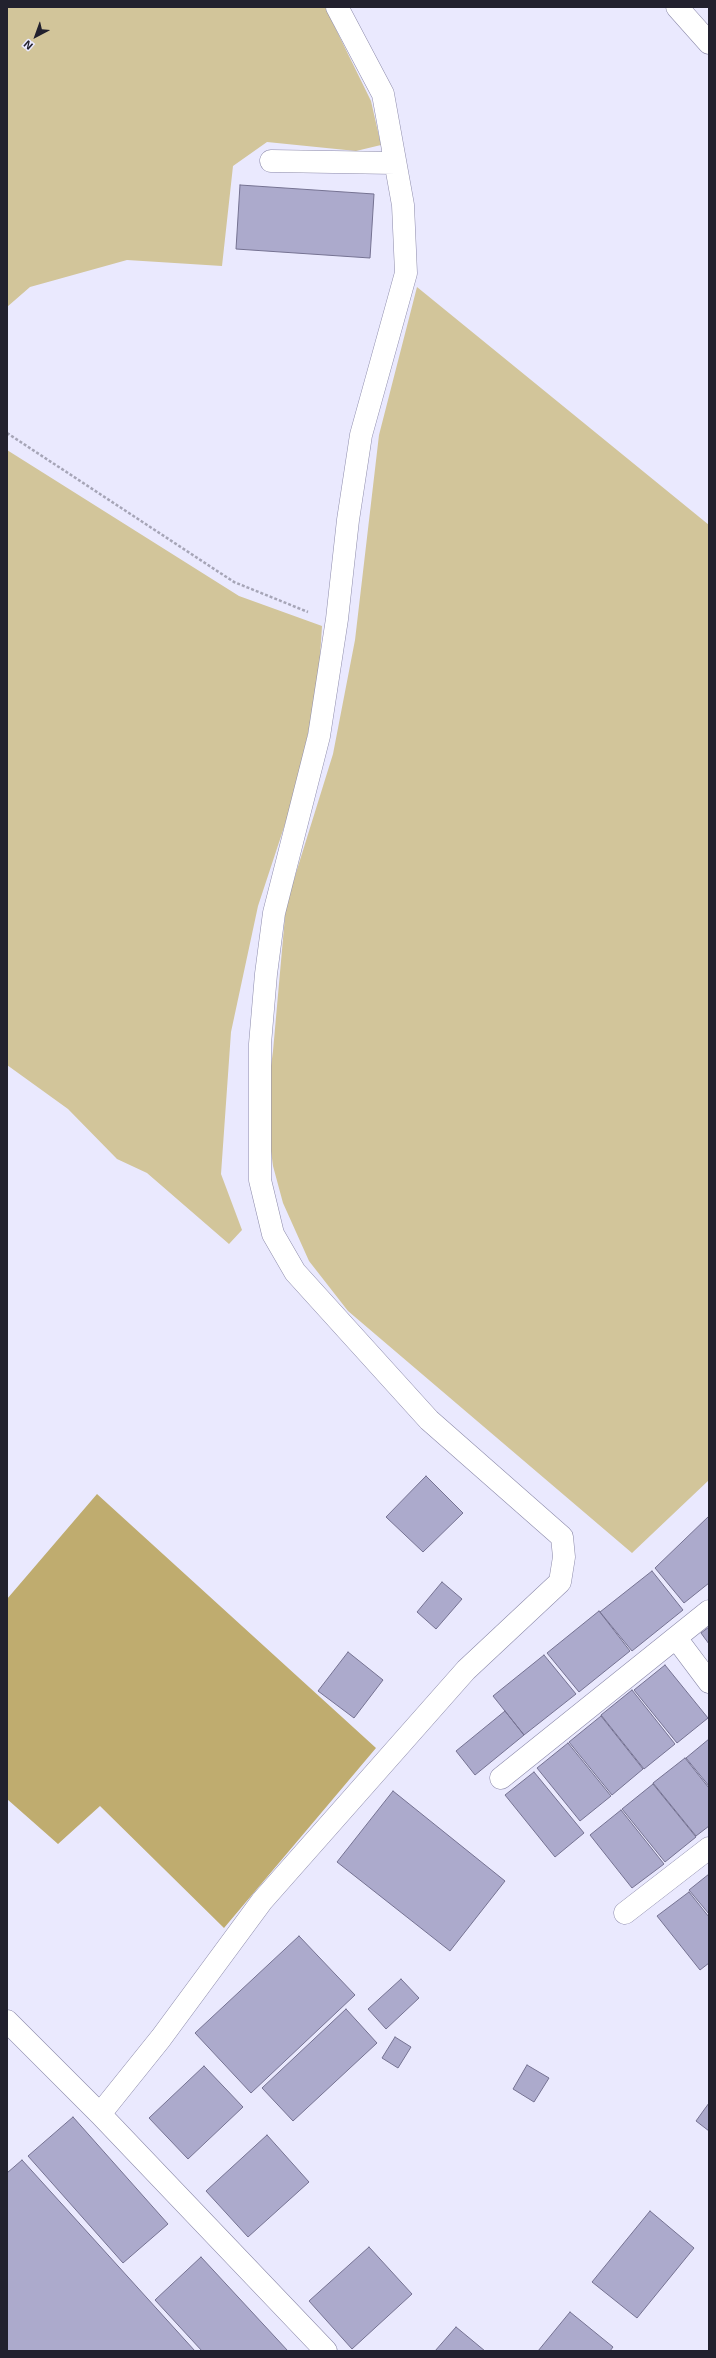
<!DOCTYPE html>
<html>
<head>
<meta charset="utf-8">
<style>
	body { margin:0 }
	#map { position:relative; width:716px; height:2358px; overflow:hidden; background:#eae9fe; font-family:"Exo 2",sans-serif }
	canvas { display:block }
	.frame { position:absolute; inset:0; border:8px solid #22212e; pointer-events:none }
	.north { position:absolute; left:16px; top:16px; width:40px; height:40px; -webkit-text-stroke:3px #eae9fe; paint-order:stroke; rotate:221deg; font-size:11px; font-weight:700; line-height:16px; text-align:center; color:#22212e }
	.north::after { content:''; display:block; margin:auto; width:14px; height:18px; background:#22212e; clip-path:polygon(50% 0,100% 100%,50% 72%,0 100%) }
</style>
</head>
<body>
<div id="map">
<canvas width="716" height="2358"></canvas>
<div class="frame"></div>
<div class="north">N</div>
</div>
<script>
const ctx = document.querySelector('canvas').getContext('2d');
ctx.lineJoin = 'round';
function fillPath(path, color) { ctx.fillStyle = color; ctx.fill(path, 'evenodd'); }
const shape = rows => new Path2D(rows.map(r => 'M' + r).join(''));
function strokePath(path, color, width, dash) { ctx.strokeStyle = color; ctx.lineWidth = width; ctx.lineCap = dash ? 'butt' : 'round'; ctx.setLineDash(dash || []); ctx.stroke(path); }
fillPath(shape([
	[7,7,325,7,371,101,381,145,356,151,267,142,233,166,222,266,127,260,30,287,7,307],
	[417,287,709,525,709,1480,632,1553,348,1311,309,1261,283,1203,273,1166,268,1128,268,1089,273,1051,286,905,333,754,355,640,379,435],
	[7,450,239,596,322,626,318,689,293,800,258,906,231,1032,221,1174,242,1230,229,1244,147,1173,117,1159,68,1109,7,1065]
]), '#d2c59a');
fillPath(shape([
	[97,1494,376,1748,224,1928,100,1806,58,1844,7,1799,7,1599]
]), '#bfac6f');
const building = shape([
	[240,185,374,194,370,258,236,249,240,185],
	[426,1476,463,1513,423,1552,386,1517,426,1476],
	[709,1516,709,1583,684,1603,655,1568,709,1516],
	[652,1571,683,1610,632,1651,600,1612,652,1571],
	[442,1582,462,1599,436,1629,417,1612,442,1582],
	[599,1611,630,1651,579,1692,547,1653,599,1611],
	[709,1627,709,1644,701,1633,709,1627],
	[348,1652,383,1680,354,1718,318,1691,348,1652],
	[544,1655,576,1694,524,1735,493,1696,544,1655],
	[665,1665,708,1718,677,1743,634,1690,665,1665],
	[632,1690,675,1744,644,1769,601,1715,632,1690],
	[505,1711,524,1735,475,1775,456,1751,505,1711],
	[601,1716,643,1769,612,1795,569,1742,601,1716],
	[709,1739,709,1786,686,1758,709,1739],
	[568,1743,611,1796,580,1821,537,1768,568,1743],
	[685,1758,709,1788,709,1826,696,1836,653,1783,685,1758],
	[534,1772,584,1833,555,1857,505,1795,534,1772],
	[653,1784,696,1837,665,1862,622,1809,653,1784],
	[393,1791,505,1881,450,1951,337,1862,393,1791],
	[621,1810,664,1864,632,1888,590,1835,621,1810],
	[709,1874,709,1914,689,1890,709,1874],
	[689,1892,709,1917,709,1963,700,1970,657,1916,689,1892],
	[299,1936,355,1995,251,2093,195,2033,299,1936],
	[401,1979,419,1998,386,2029,368,2009,401,1979],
	[346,2009,377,2043,293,2121,262,2088,346,2009],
	[395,2037,411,2047,398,2068,382,2058,395,2037],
	[527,2065,549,2078,534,2102,513,2089,527,2065],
	[204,2066,243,2107,188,2159,149,2118,204,2066],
	[709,2103,709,2131,696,2121,709,2103],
	[73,2117,168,2224,123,2263,28,2156,73,2117],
	[267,2135,309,2182,248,2237,206,2191,267,2135],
	[22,2160,195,2351,7,2351,7,2173,22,2160],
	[650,2211,694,2248,637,2318,592,2282,650,2211],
	[369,2247,412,2294,352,2349,309,2301,369,2247],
	[201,2257,288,2351,202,2351,155,2300,201,2257],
	[570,2312,613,2347,610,2351,538,2351,570,2312],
	[456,2327,485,2351,435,2351,456,2327]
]);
fillPath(building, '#acaacc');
strokePath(building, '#757292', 1);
const minor = shape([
	[677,7,709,43],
	[271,161,395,163],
	[676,1638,709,1682],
	[501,1778,709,1611],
	[625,1913,709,1848],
	[7,2021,100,2114,326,2351],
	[100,2114,161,2038,262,1901,466,1670,560,1582,564,1557,562,1537,429,1420,295,1272,273,1234,260,1180,260,1044,266,974,274,913,319,736,337,619,348,520,361,435,406,273,403,205,383,94,337,7]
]);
strokePath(minor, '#8c8aaa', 23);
strokePath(shape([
	[7,433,234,582,308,612]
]), '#a6a5b7', 2.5, [3, 2]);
strokePath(minor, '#fff', 22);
</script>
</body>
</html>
